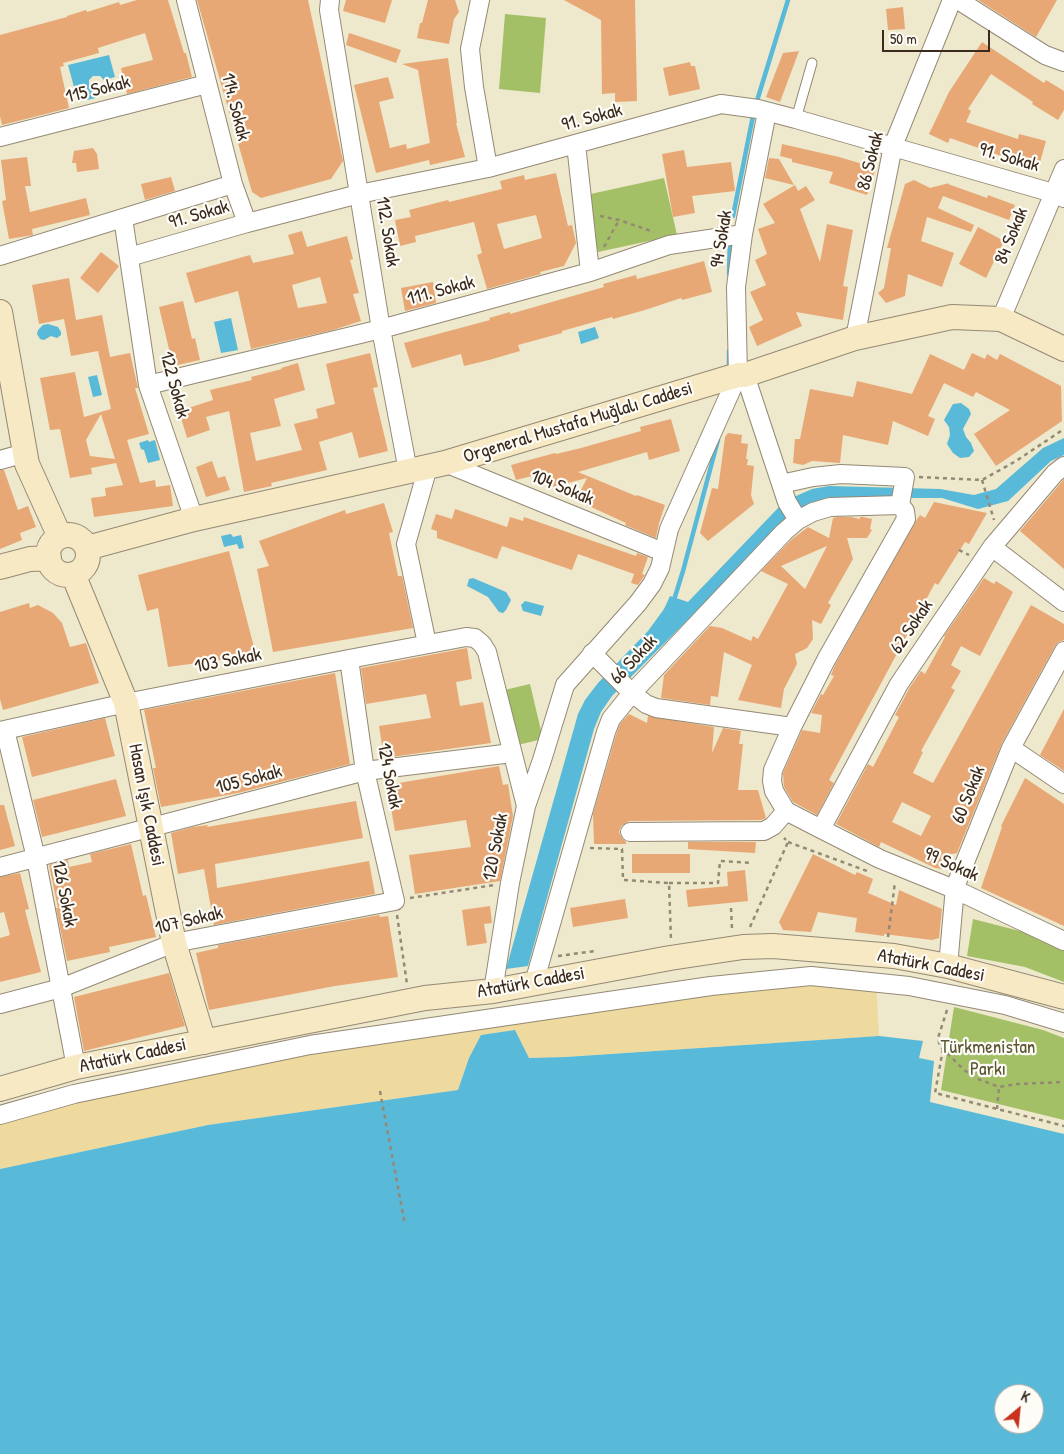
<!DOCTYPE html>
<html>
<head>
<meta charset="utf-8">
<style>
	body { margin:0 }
	#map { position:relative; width:1064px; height:1454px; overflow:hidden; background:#eee8cc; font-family:"Patrick Hand",sans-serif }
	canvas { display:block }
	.north { position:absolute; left:994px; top:1384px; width:50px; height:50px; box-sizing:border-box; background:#fdfcf7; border:1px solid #afa8a0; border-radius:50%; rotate:28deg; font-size:14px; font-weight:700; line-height:20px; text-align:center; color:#3b2a1e }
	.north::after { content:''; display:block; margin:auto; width:18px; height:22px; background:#c8321e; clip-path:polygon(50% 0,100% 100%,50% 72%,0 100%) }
	.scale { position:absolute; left:882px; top:30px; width:108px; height:22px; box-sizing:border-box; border:2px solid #3b2a1e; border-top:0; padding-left:6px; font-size:15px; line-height:18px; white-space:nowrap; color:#3b2a1e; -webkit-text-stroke:4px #fdfcf7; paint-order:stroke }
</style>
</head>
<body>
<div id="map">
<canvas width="1064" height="1454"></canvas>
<div class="north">K</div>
<div class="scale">50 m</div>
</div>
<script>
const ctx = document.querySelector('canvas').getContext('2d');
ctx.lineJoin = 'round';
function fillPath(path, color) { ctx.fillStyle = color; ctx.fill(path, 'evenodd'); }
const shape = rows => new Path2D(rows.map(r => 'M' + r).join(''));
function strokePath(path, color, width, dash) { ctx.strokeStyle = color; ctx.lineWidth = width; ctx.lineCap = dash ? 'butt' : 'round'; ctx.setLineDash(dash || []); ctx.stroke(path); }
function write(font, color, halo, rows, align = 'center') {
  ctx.font = font + ' "Patrick Hand",sans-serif'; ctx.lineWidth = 4.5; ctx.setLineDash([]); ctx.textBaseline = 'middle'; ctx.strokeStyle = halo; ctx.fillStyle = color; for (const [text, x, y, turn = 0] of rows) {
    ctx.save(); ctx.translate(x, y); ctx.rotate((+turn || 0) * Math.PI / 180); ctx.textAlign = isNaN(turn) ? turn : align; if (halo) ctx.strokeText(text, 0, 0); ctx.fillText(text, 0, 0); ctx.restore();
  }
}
fillPath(shape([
	[505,14,546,18,540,93,499,89],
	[664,178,677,235,598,252,586,195],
	[530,684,543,739,513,746,500,691],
	[973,919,1047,938,1064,946,1064,982,1025,967,967,956],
	[954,1007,1043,1030,1064,1038,1064,1120,941,1090]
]), '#a4c067');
fillPath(shape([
	[876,982,879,1036,566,1057,529,1058,515,1030,482,1035,469,1058,458,1090,208,1125,0,1169,0,1115,310,1045,711,986]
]), '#eeda9e');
fillPath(shape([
	[109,55,115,77,104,80,100,76,93,76,89,80,89,85,94,90,96,98,78,102,68,65],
	[231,318,238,350,221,353,214,322],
	[48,324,58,327,61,332,61,335,57,338,51,336,44,340,40,339,37,334,38,330,43,325],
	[595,327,599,338,581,344,578,332],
	[97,375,102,395,93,397,88,377],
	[961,403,969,409,971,414,963,429,966,437,971,443,974,451,969,457,960,458,953,453,947,444,950,435,949,427,944,420,953,404],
	[1064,438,1064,455,1051,461,1008,501,978,509,942,498,856,498,788,519,612,696,601,712,594,729,528,966,506,969,578,714,585,700,598,683,648,631,664,609,670,596,688,602,779,507,796,496,812,489,829,486,940,489,974,495,996,489,1043,448],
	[148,440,149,442,155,440,160,460,148,463,144,450,141,449,139,443],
	[231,534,233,537,241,535,244,548,239,549,237,544,224,547,221,536],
	[473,578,506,592,511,600,506,610,503,613,499,612,488,597,467,586,469,579],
	[525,601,544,606,541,616,523,611,521,605],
	[515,1030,529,1058,566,1057,879,1036,923,1041,919,1058,934,1061,930,1102,1064,1134,1064,1454,0,1454,0,1169,208,1125,458,1090,469,1058,481,1035],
	[1004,1394,1034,1394,1034,1424,1004,1424]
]), '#59b9d8');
strokePath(shape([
	[756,104,788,0],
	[733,216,754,111],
	[729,274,730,239],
	[729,371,729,351],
	[673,603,683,571,718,440]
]), '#59b9d8', 4.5);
fillPath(shape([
	[137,0,168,0,184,53,186,53,192,77,127,94,121,68,153,60,145,33,98,48,99,53,63,63,64,66,60,67,69,108,2,125,0,116,0,35,67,17,67,16,86,10,87,12,119,2,120,5],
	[197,0,308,0,343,161,331,179,261,198,252,192],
	[346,0,392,0,385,23,343,11],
	[428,0,455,0,459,12,454,19,449,44,417,38,420,23,422,23],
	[564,0,635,0,637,101,615,102,615,93,602,94,601,20],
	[978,0,1057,0,1036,37],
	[903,7,905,29,888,30,886,9],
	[349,33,401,50,396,63,346,45],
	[982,42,1044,83,1046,80,1064,91,1064,110,1058,120,1032,104,1033,102,991,74,968,109,971,111,966,122,1018,139,1019,134,1046,141,1039,166,1013,160,950,138,948,143,929,134,949,92],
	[799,51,780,102,766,97,783,53],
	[448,58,457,123,456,123,465,157,430,165,429,160,376,173,354,85,388,77,394,98,379,102,390,148,406,144,407,149,430,143,418,70,402,64],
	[690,62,691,66,695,66,700,89,669,96,663,68],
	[782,144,839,157,876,168,867,195,829,183,833,172,792,162,792,159,780,156],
	[93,148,97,154,99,169,77,172,76,163,72,163,74,151],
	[684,150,687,167,731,162,735,191,692,196,695,213,673,217,662,154],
	[27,157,31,186,25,186,30,212,86,198,90,215,32,229,33,235,9,239,2,201,6,200,1,160],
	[769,158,779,159,794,185,765,178],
	[556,173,568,226,572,225,576,243,564,266,540,272,541,274,487,289,477,255,482,253,474,222,415,236,416,242,400,246,395,220,411,217,409,210,448,200,449,202,502,189,500,181,524,175,525,180],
	[536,215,542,238,504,249,497,224],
	[171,177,175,191,145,200,141,184],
	[914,180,930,188,949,183,948,184,987,198,988,195,1015,205,1009,220,943,196,938,208,974,225,971,232,927,217,921,241,954,253,942,287,908,274,905,296,886,303,878,293,884,288,891,248,887,248,905,184],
	[795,185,798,191,806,186,815,200,800,209,820,262,827,224,853,230,843,286,848,287,843,320,796,312,802,326,757,346,749,327,763,320,750,292,766,285,755,260,767,254,758,229,775,223,763,204],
	[978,227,1004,241,986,278,959,264],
	[302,231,307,247,347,236,353,259,350,260,359,293,353,294,361,321,333,330,251,349,238,291,195,303,186,273,250,255,253,263,294,254,288,235],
	[320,277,327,303,298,308,292,285],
	[101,252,119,266,98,293,80,278],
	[704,261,712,292,682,300,681,298,645,310,613,319,612,317,562,331,562,333,518,345,520,351,489,360,464,366,461,354,412,368,404,343,490,320,489,318,510,312,510,314,604,287,603,284,636,275,637,279],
	[69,278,76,320,102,315,110,357,130,353,138,388,135,388,149,434,127,440,140,483,155,480,156,487,170,485,173,506,94,517,91,498,106,496,105,488,123,485,116,463,91,468,92,474,70,478,60,429,50,430,40,378,75,372,84,417,111,409,98,351,71,356,64,319,39,324,32,285],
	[101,414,115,459,90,456,86,440],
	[433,282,436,303,405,311,401,288],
	[183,301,192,339,195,338,200,360,173,366,159,307],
	[370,353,378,387,373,388,388,451,359,458,352,432,319,442,327,470,271,483,272,486,244,492,229,411,206,417,210,430,187,438,179,411,213,400,210,390,252,380,251,377,282,369,281,368,298,363,305,390,274,399,281,426,250,433,256,461,302,450,294,424,318,418,316,409,335,404,326,364],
	[972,353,985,359,987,354,997,360,1000,354,1061,386,1062,421,996,466,974,434,1010,410,976,392,973,397,944,383,928,416,935,419,928,436,893,421,888,445,843,435,840,463,812,461,803,465,793,463,795,439,800,439,810,389,853,397,857,381,912,394,930,354,964,370],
	[671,419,680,451,649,460,647,452,578,472,636,496,637,495,665,505,659,523,656,538,625,525,626,523,576,500,587,478,548,488,544,473,516,480,511,465,555,453,556,454,581,448,641,431,640,427],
	[728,433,742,435,741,443,748,444,746,459,748,459,747,465,754,466,751,495,754,504,708,541,700,533,712,488,718,489,725,437],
	[212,461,218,478,225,476,230,490,206,497,196,467],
	[0,470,4,470,18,510,28,506,36,527,20,533,22,540,0,549],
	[1064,479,1064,569,1020,531],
	[934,502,987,513,969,544,965,542,938,585,935,583,829,780,834,783,817,815,793,802,784,787,783,773,802,730,820,733,822,715,811,713,821,694,823,695,834,676,831,675,835,665,916,521,920,515,925,518],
	[384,503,393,532,389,533,398,576,402,576,413,628,273,652,257,569,269,566,259,541,345,510,346,514],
	[455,509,507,527,510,517,523,521,524,517,636,556,637,553,648,557,642,574,645,575,638,585,631,583,634,574,578,554,572,570,502,546,497,559,437,538,437,531,431,529,436,514,452,519],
	[837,517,851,517,860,519,860,517,863,517,872,519,870,529,872,530,867,538,847,538,853,559,828,603,831,605,821,624,812,620,813,639,807,648,795,654,797,664,784,689,781,708,738,700,752,665,724,652,718,697,711,696,710,705,661,698,664,675,710,626,722,628,751,641,753,636,758,639,788,584,761,571,791,540,808,527,829,538,833,518],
	[827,546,805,589,781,566],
	[229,551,256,655,168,667,158,608,147,611,138,575],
	[984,578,994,584,996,581,1013,592,980,656,961,646,951,665,961,671,951,688,955,690,921,751,923,752,913,773,933,783,1031,605,1064,624,1064,640,1059,642,1055,646,1002,743,957,853,948,855,942,869,935,868,881,842,879,847,836,824,868,764,873,767,899,717,895,715,910,687,921,671,925,674,945,637,944,636],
	[902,802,931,816,921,836,892,822],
	[29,603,30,608,38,605,53,613,62,623,70,647,86,643,99,683,3,710,0,699,0,612],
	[467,648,472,679,456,682,460,706,483,702,491,743,384,758,379,726,431,718,426,694,366,704,361,668],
	[335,673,350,764,238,793,161,807,153,768,156,768,144,710],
	[1064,709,1064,771,1040,755],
	[629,714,647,723,648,716,714,727,712,753,723,728,741,731,739,744,743,744,738,790,758,790,766,818,761,820,629,821,621,826,619,832,621,837,626,842,626,844,594,844,593,814,616,735,620,724],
	[105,718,115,756,32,777,22,737],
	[499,766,503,785,508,784,513,816,500,881,415,894,409,855,471,847,466,820,395,831,387,785],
	[1025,778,1064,804,1064,926,981,888,1002,827,1001,826],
	[116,779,126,816,42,837,33,800],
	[356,801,363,838,215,864,217,888,369,861,375,894,214,925,204,869,178,874,171,833,193,827,208,825,207,827],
	[0,805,4,805,15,846,0,850],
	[688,842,756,842,755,853,688,849],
	[131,844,143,896,146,895,156,937,109,947,110,952,67,961,56,908,58,908,49,865,68,860,69,867,92,862,90,854],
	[632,854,690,854,690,873,632,873],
	[813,854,855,875,857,872,873,879,868,893,896,905,899,890,942,909,939,938,932,940,884,934,884,936,855,932,857,918,818,912,811,932,783,930,779,922],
	[745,870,748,901,688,907,686,890,728,886,727,872],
	[20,873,29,909,25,910,41,972,0,982,0,938,10,935,4,912,0,913,0,877],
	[625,899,628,918,573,927,570,908],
	[490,906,492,923,484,924,487,943,467,946,462,910],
	[379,915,380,917,388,916,398,977,335,986,209,1010,196,953,218,948,218,945],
	[169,973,185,1026,84,1051,74,997]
]), '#e7a876');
const lane = shape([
	[796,119,812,63]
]);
const street = shape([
	[186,0,233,184,247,223],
	[330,0,329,10,381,329,408,471],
	[480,0,470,49,474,87,488,168],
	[958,0,1045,55,1064,62],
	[0,137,207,84],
	[576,144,590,272],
	[123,218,148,385,194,519],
	[0,256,233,184],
	[129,257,247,223,359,194,488,168,721,104,758,109,796,119,1053,193,1064,198],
	[1001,319,1064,169],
	[855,338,893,146,952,0],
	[745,375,787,502,798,520],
	[148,385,381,329,590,272,669,245,743,234],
	[0,460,25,453],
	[445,463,663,552],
	[781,484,813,477,841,474,905,477,900,505],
	[992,547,1064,602],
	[427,644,406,544,428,467],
	[592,653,632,693,646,704,656,708,792,727],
	[5,730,36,858,76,1067],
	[0,731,126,703,349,659,466,637,475,638,482,644,487,652,526,806,510,883,493,991],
	[1011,748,1064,784],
	[526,806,542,760,565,685,638,603,652,584,660,568,669,529,738,375,736,287,743,234,767,112],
	[821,829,899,684,992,547,1055,473,1064,466],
	[630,832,764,831,773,826,786,811],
	[0,867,365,771,512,753],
	[948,966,955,887,1011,748,1064,651],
	[534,983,606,732,611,719,632,693,784,532,798,520,813,512,830,507,900,505,905,511,906,519,826,660,792,727,773,770,772,781,774,791,786,811,821,829,880,859,954,889,1064,941],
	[0,1004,61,988,174,943,395,901,365,771,349,659],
	[0,1115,74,1094,310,1045,711,986,811,976,909,986,1005,1005,1064,1023]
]);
const secondary = shape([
	[0,312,27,464,60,537],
	'48 555a20 20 0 1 1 40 0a20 20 0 1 1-40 0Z',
	[87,548,194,519,445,463,738,375,745,375,855,338,952,317,1001,319,1064,349],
	[0,567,30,559,49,558],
	[73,574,126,703,174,943,204,1042],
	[0,1089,76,1067,425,998,493,991,670,958,743,947,773,946,894,956,948,966,1064,997]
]);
strokePath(lane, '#948975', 11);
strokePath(street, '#948975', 20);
strokePath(secondary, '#948975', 26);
strokePath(shape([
	[600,216,619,220,654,232],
	[604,247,619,220],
	[919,477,982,480,1016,461,1064,429],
	[982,480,994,520],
	[959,550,969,555],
	[788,842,867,871],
	[590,848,622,849,623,880,669,883,671,940],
	[669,883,718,883,720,861,752,863],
	[410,898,494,885],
	[731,908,732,929],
	[397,915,407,984],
	[750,927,788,842,784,838],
	[888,937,895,882],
	[558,956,595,951],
	[947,1010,938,1038,940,1046,964,1070,978,1079,999,1087,1017,1084,1064,1082],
	[943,1049,935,1093,1064,1126],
	[380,1091,405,1225],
	[997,1109,999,1087]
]), '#948975', 2.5, [4, 4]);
strokePath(lane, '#fff', 9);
strokePath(street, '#fff', 18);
strokePath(secondary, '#f7e9c3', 24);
write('19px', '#3b2a1e', '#fdfcf7', [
	["115 Sokak",98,90,-14],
	["114. Sokak",235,107,76],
	["91. Sokak",592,118,-15],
	["91. Sokak",1009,158,16],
	["86 Sokak",871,161,-76],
	["91. Sokak",199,215,-16],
	["112. Sokak",387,232,81],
	["84 Sokak",1012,236,-68],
	["94 Sokak",722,239,-81],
	["111. Sokak",441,291,-15],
	["122 Sokak",174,385,75],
	["Orgeneral Mustafa Muğlalı Caddesi",578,423,-17],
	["104 Sokak",562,488,22],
	["62 Sokak",912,627,-56],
	["66 Sokak",634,660,-47],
	["103 Sokak",228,661,-11],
	["124 Sokak",389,776,79],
	["105 Sokak",249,780,-15],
	["60 Sokak",969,795,-68],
	["Hasan Işık Caddesi",146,805,79],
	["120 Sokak",496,847,-79],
	["99 Sokak",951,865,24],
	["126 Sokak",64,894,79],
	["107 Sokak",189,921,-14],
	["Atatürk Caddesi",931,966,11],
	["Atatürk Caddesi",531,983,-10],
	["Atatürk Caddesi",133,1056,-12]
]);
write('19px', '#5a5734', '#fdfcf7', [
	["Türkmenistan",988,1048],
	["Parkı",988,1070]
]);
</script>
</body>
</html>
